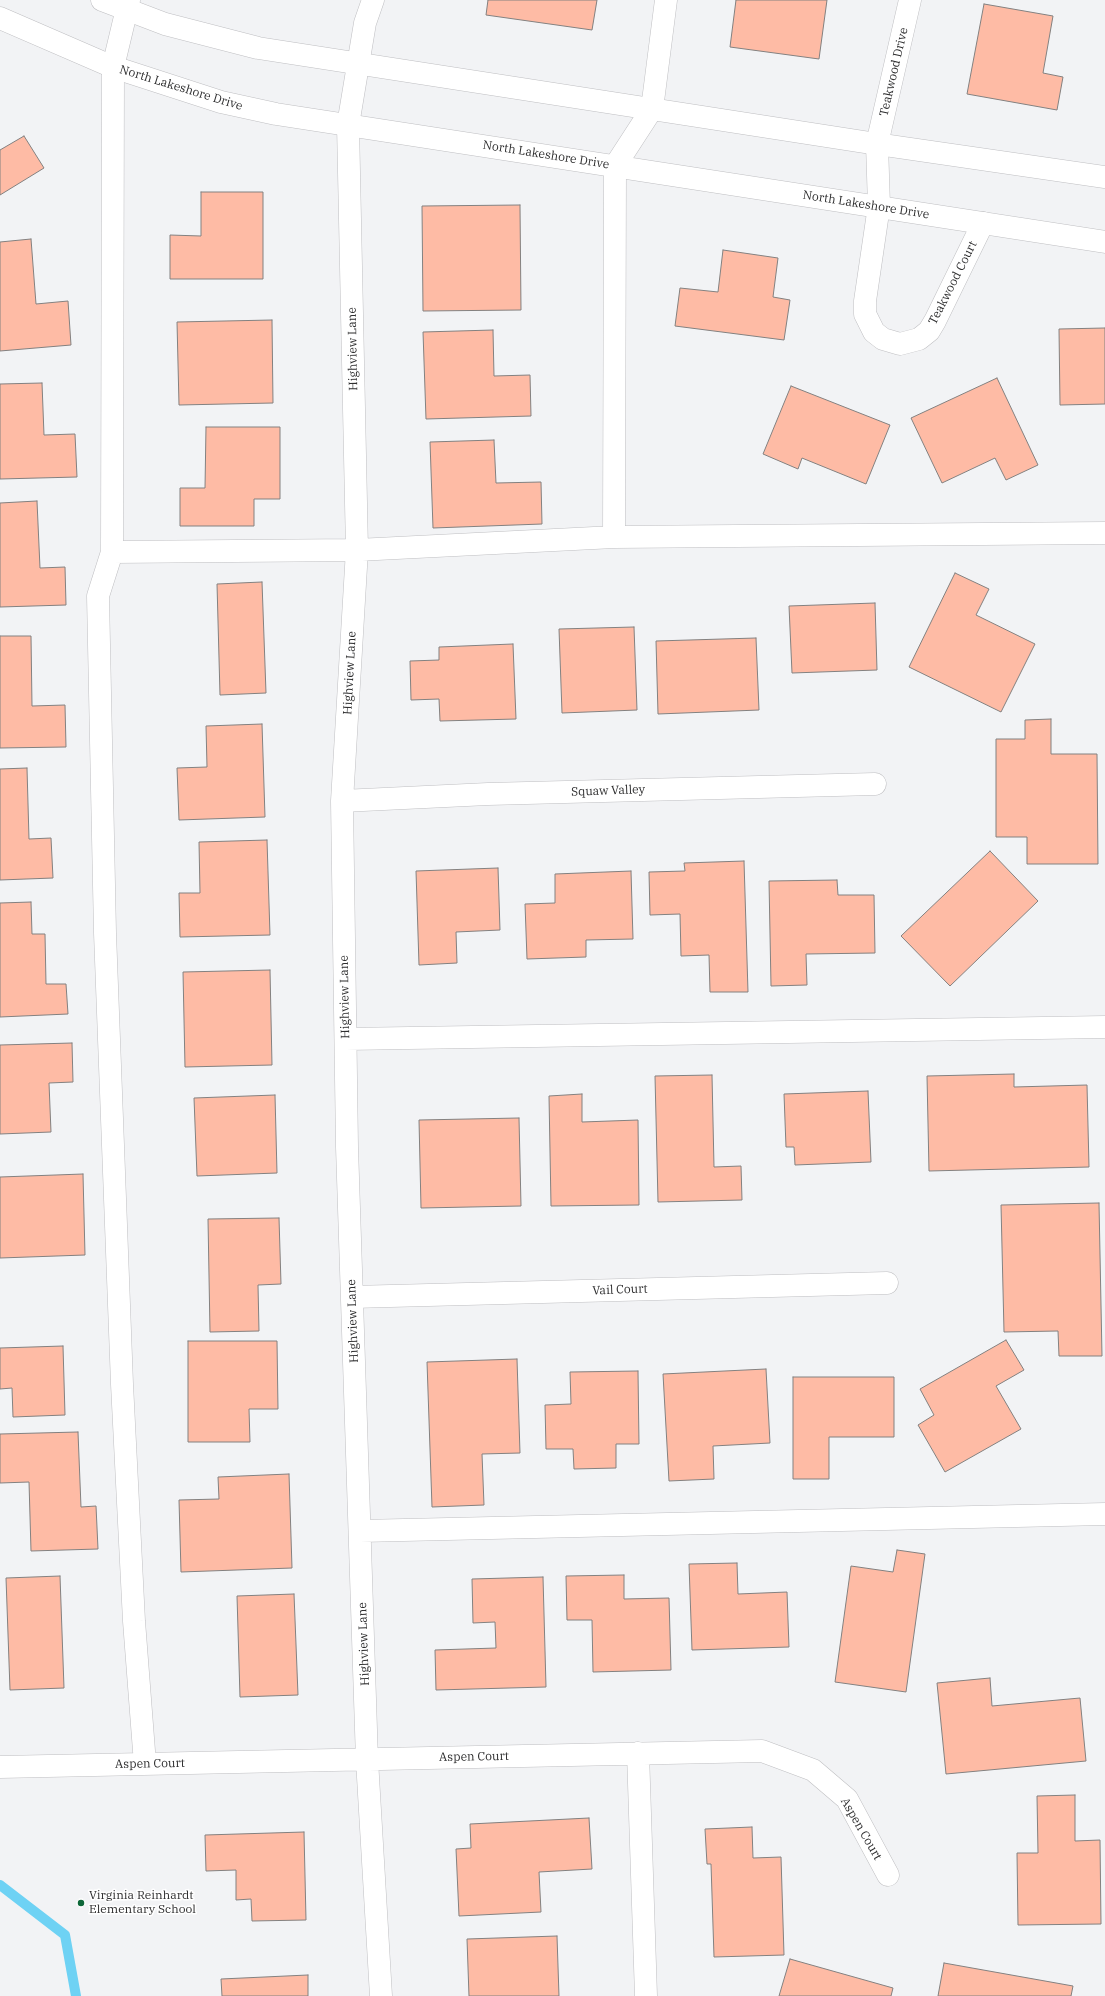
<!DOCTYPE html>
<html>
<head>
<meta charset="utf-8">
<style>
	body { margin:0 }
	canvas { display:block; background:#f2f3f5 }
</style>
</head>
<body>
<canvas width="1105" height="1996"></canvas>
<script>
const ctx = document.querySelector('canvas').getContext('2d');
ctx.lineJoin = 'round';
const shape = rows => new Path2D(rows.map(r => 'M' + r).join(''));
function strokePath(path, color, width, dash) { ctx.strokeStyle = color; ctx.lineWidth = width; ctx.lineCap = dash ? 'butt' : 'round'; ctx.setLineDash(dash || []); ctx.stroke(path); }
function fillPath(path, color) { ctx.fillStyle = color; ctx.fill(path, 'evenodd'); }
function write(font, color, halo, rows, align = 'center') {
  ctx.font = font + ' "IBM Plex Serif",serif'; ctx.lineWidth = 3; ctx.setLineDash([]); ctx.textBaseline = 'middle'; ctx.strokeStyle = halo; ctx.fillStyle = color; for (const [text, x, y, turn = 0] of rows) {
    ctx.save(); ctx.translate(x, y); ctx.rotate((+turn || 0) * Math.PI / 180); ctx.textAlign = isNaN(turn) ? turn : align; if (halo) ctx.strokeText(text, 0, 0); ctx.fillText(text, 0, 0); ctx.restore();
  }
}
strokePath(shape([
	[0,1885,65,1935,76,1996]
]), '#6ed2f4', 10);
const building = shape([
	[488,0,597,0,592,30,486,15,488,0],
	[736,0,827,0,819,59,730,47,736,0],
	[984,4,1053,16,1043,73,1063,77,1057,110,967,94,984,4],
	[24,136,44,168,0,195,0,150,24,136],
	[201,192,263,192,263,279,170,279,170,235,201,236,201,192],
	[520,205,521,310,423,311,422,206,520,205],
	[31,239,36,304,68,301,71,345,0,351,0,242,31,239],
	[723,250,778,258,773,297,790,300,784,340,675,326,680,288,718,292,723,250],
	[272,320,273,403,179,405,177,322,272,320],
	[1105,328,1105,404,1060,405,1059,329,1105,328],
	[493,330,494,376,530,375,531,416,426,419,423,332,493,330],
	[997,378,1038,465,1006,480,995,458,942,483,911,418,997,378],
	[42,383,44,435,75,434,77,477,0,479,0,384,42,383],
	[791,386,890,425,866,484,802,458,798,469,763,454,791,386],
	[206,427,280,427,280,499,254,499,254,526,180,526,180,488,205,488,206,427],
	[494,440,496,483,541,482,542,524,433,528,430,442,494,440],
	[37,501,40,568,65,567,66,605,0,607,0,503,37,501],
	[955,573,989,589,976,615,1035,644,1001,712,909,667,955,573],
	[262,582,266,693,220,695,217,584,262,582],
	[875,603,877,670,792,673,789,606,875,603],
	[634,627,637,710,562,713,559,629,634,627],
	[0,636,31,636,32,706,65,705,66,747,0,748,0,636],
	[756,638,759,710,658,714,656,641,756,638],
	[513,644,516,719,440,721,439,699,411,700,410,661,439,660,439,647,513,644],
	[1051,719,1051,754,1097,754,1098,864,1027,864,1027,837,996,837,996,739,1025,739,1025,720,1051,719],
	[262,724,265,817,179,820,177,768,207,767,206,726,262,724],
	[27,768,29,839,51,838,53,878,0,880,0,769,27,768],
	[267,840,270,935,180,937,179,893,200,893,199,842,267,840],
	[990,851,1038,901,950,986,901,936,990,851],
	[744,861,748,992,710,992,709,955,681,956,680,914,650,915,649,872,685,871,684,863,744,861],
	[498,868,500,930,456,932,457,963,419,965,416,871,498,868],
	[631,871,633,939,586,940,586,957,527,959,525,904,555,903,555,874,631,871],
	[837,880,838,895,874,895,875,953,806,954,807,985,771,986,769,881,837,880],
	[31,902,32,934,45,934,46,984,66,984,68,1014,0,1017,0,903,31,902],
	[270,970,272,1065,185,1067,183,972,270,970],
	[72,1043,73,1082,49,1083,51,1132,0,1134,0,1045,72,1043],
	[1014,1074,1014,1087,1087,1085,1089,1167,929,1171,927,1076,1014,1074],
	[712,1075,714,1167,741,1166,742,1200,658,1202,655,1076,712,1075],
	[868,1091,871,1162,795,1165,794,1147,786,1147,784,1094,868,1091],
	[582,1094,582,1122,638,1120,639,1205,551,1206,549,1096,582,1094],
	[275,1095,277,1173,197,1176,194,1098,275,1095],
	[519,1118,521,1206,421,1208,419,1120,519,1118],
	[83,1174,85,1255,0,1258,0,1177,83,1174],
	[1099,1203,1102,1356,1059,1356,1058,1331,1004,1332,1001,1205,1099,1203],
	[279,1218,281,1284,258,1285,259,1331,210,1332,208,1219,279,1218],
	[1006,1340,1024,1370,996,1386,1021,1429,945,1472,918,1425,934,1415,920,1389,1006,1340],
	[188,1341,277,1341,278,1409,249,1409,250,1442,188,1442,188,1341],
	[63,1346,65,1415,13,1417,12,1388,0,1389,0,1348,63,1346],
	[517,1359,520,1453,482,1454,484,1505,432,1507,427,1362,517,1359],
	[766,1369,770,1443,713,1446,714,1479,669,1481,663,1374,766,1369],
	[638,1371,639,1444,616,1444,616,1468,574,1469,573,1449,546,1449,545,1405,571,1404,570,1372,638,1371],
	[793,1377,894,1377,894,1437,829,1437,829,1479,793,1479,793,1377],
	[78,1432,81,1507,96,1506,98,1549,31,1551,29,1482,0,1483,0,1434,78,1432],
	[289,1474,292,1568,181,1572,179,1500,219,1499,218,1477,289,1474],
	[897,1550,925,1554,906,1692,835,1682,851,1566,893,1572,897,1550],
	[737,1563,738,1594,787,1592,789,1647,692,1650,689,1564,737,1563],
	[624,1575,624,1599,669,1598,671,1670,593,1672,592,1620,567,1620,566,1576,624,1575],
	[60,1576,64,1688,10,1690,6,1578,60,1576],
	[543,1577,546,1687,436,1690,435,1650,496,1648,495,1622,473,1623,472,1579,543,1577],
	[294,1594,298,1695,240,1697,237,1596,294,1594],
	[990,1678,992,1706,1080,1698,1086,1761,946,1774,937,1683,990,1678],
	[1075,1795,1075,1841,1100,1840,1101,1924,1018,1925,1017,1853,1038,1853,1037,1796,1075,1795],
	[589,1818,592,1869,539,1872,541,1912,459,1916,456,1849,471,1848,470,1824,589,1818],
	[752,1827,753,1858,781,1857,784,1955,714,1957,711,1864,707,1864,705,1829,752,1827],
	[304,1832,306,1920,252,1921,251,1899,236,1900,236,1870,206,1871,205,1835,304,1832],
	[557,1936,559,1996,469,1996,467,1939,557,1936],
	[790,1959,893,1988,891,1996,779,1996,790,1959],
	[944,1963,1073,1986,1071,1996,938,1996,944,1963],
	[308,1975,308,1996,222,1996,221,1979,308,1975]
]);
fillPath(building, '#febba5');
strokePath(building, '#838180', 1);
const minor = shape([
	[129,0,113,67,112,552,357,550,614,537,615,166,652,109,666,0],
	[373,0,365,23,348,125,357,550,342,801,347,1147,367,1760,381,1996],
	[910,0,877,144,879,206,865,301,865,314,874,332,883,339,900,344,919,339,929,331,935,321,983,223],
	[614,537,1105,533],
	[112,552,98,596,105,933,122,1384,134,1621,145,1764],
	[342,801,488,794,875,784],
	[346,1039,1105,1027],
	[352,1297,887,1283],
	[360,1531,1105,1514],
	[638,1753,646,1996],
	[0,1767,762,1751,813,1770,847,1799,888,1875]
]);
const major = shape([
	[102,0,165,24,258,48,877,144,1105,177],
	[0,18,113,67,221,102,276,114,1105,242]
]);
strokePath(minor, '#bfbfc2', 23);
strokePath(major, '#bfbfc2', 23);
strokePath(minor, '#fff', 22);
strokePath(major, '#fff', 22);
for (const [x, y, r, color] of [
	[81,1903,4,"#0e6739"]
]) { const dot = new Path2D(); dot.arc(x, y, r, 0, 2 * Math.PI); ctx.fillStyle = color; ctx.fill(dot); strokePath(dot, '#fff', 1.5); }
write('12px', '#2e2e2f', '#fff', [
	["Teakwood Drive",894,72,-77],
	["North Lakeshore Drive",181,88,17],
	["North Lakeshore Drive",546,155,9],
	["North Lakeshore Drive",866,205,9],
	["Teakwood Court",953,283,-63],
	["Highview Lane",353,349,-91],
	["Highview Lane",350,673,-87],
	["Squaw Valley",608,791,-2],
	["Highview Lane",345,997,-91],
	["Vail Court",620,1290,-2],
	["Highview Lane",353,1321,-92],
	["Highview Lane",364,1644,-92],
	["Aspen Court",474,1757,-1],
	["Aspen Court",150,1764,-1],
	["Aspen Court",861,1829,60]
]);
write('12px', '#2e2e2f', '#fff', [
	["Virginia Reinhardt",89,1896],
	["Elementary School",89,1910]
], 'left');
</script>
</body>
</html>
